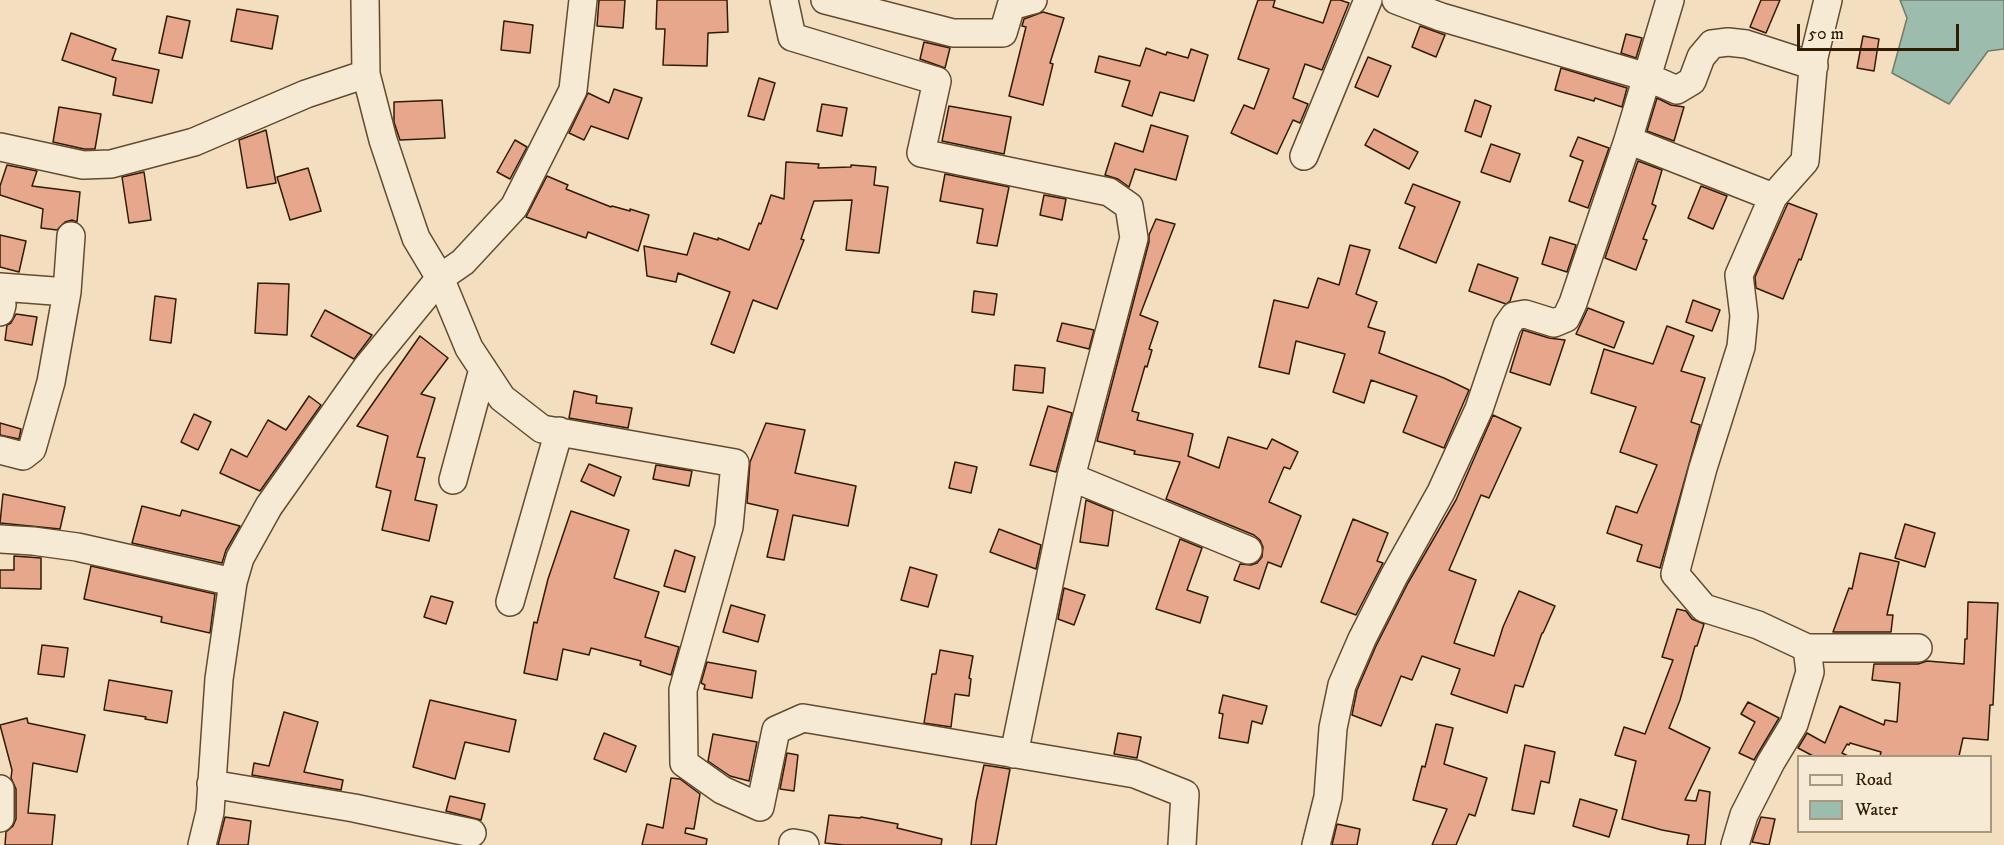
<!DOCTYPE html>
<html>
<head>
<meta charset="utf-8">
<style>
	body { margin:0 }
	#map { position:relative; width:2004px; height:845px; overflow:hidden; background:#f3debf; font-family:"IM FELL DW Pica",serif }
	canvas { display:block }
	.legend { position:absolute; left:1797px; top:755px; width:195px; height:78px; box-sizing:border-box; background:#f7ead5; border:2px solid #a89880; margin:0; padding:8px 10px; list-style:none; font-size:18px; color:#311c00 }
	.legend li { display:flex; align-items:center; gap:12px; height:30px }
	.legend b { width:30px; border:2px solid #a89880 }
	.scale { position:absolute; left:1797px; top:24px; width:162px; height:27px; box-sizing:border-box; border:3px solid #311c00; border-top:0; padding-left:8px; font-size:18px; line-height:21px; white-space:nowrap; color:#311c00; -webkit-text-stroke:4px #f7ead5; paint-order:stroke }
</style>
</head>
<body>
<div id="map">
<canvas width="2004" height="845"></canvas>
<ul class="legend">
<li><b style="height:8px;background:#f7ead5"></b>Road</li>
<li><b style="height:16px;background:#9cbcae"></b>Water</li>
</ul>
<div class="scale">50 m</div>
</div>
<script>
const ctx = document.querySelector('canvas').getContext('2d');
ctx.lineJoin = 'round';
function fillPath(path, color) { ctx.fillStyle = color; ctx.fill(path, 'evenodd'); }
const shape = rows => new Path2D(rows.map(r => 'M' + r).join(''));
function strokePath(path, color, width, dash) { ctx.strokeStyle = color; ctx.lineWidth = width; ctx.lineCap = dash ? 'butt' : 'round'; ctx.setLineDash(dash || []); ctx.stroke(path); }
const water = shape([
	[1900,0,2004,0,2004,49,1988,51,1949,104,1892,73,1907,18,1900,0]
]);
fillPath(water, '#9cbcae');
strokePath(water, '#717c68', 1.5);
const building = shape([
	[599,0,625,0,623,28,597,26,599,0],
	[657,0,727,0,728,32,708,33,707,66,663,65,665,29,656,29,657,0],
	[1258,0,1275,0,1273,7,1323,23,1331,0,1340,0,1349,3,1322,70,1305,64,1293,98,1308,104,1300,123,1293,120,1277,154,1231,133,1244,105,1254,109,1269,69,1238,59,1258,0],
	[1761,0,1780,0,1766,33,1750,27,1761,0],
	[237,9,278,16,272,49,231,41,237,9],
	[1043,12,1064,18,1050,63,1053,64,1043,105,1009,96,1026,27,1022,26,1024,19,1043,12],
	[167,16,190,21,182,58,159,53,167,16],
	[504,21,533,25,530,53,501,50,504,21],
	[1420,26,1445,35,1436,57,1412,47,1420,26],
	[71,33,116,49,112,60,159,70,152,103,113,95,116,78,62,60,71,33],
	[1626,34,1642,38,1636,58,1621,53,1626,34],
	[1863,36,1879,39,1874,71,1857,68,1863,36],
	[924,42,950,48,945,68,920,59,924,42],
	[1146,48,1166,55,1167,52,1188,58,1191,49,1208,55,1194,101,1160,92,1152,116,1122,106,1130,81,1095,72,1099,56,1140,66,1146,48],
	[1368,57,1391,66,1378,97,1355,87,1368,57],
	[1561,68,1627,88,1622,107,1595,98,1594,101,1555,90,1561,68],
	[759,78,775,83,764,120,748,116,759,78],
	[614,89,642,98,628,139,591,126,584,140,569,133,588,93,609,103,614,89],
	[1657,98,1671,105,1684,107,1674,141,1647,131,1657,98],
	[442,100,445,138,400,140,394,122,394,102,442,100],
	[1475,100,1491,106,1481,137,1465,131,1475,100],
	[822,104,847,108,842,136,817,131,822,104],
	[949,106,1011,117,1004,154,942,141,949,106],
	[59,107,101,114,95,149,84,149,53,142,59,107],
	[1151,125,1188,136,1176,180,1135,169,1129,187,1118,179,1105,175,1115,143,1143,152,1151,125],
	[1374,129,1418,152,1409,169,1365,145,1374,129],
	[266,130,276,183,247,188,239,140,266,130],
	[1578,137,1609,148,1588,208,1569,201,1583,161,1570,156,1578,137],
	[515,140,527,147,510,179,497,172,515,140],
	[1491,144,1520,154,1510,182,1481,172,1491,144],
	[1638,161,1662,170,1652,204,1656,206,1643,239,1647,240,1636,270,1605,258,1638,161],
	[786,162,819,164,818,168,851,167,851,165,876,167,874,185,888,187,879,253,846,250,852,200,814,201,801,239,804,240,777,309,753,300,734,353,711,344,730,292,678,273,676,282,647,276,644,246,687,255,694,233,718,240,718,238,749,250,759,223,761,224,771,195,784,199,786,162],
	[7,165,37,171,32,186,80,192,77,222,72,220,65,222,57,230,41,228,43,209,0,195,0,186,7,165],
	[308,168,321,211,290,220,277,177,308,168],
	[144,172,151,220,129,223,122,177,144,172],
	[945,174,1009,187,997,246,977,243,983,209,940,201,945,174],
	[547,176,568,185,566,189,611,207,612,206,630,211,630,209,649,215,638,251,588,232,586,238,526,217,547,176],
	[1413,184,1460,202,1436,263,1399,248,1415,207,1405,203,1413,184],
	[1701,186,1727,196,1713,229,1688,218,1701,186],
	[1044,195,1066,199,1062,220,1040,215,1044,195],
	[1788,203,1817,214,1801,260,1799,259,1783,299,1756,288,1755,277,1788,203],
	[1156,219,1175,224,1140,315,1158,322,1149,349,1152,350,1147,367,1145,366,1132,411,1139,413,1137,420,1193,434,1188,456,1219,468,1228,437,1267,449,1272,439,1298,452,1290,469,1284,467,1269,502,1301,516,1281,567,1268,562,1259,589,1234,580,1240,564,1251,565,1257,563,1262,557,1263,547,1260,540,1254,535,1166,499,1180,462,1134,454,1135,451,1097,441,1149,242,1149,235,1156,219],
	[0,235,26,241,19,272,0,267,0,235],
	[1550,237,1576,245,1567,272,1542,264,1550,237],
	[1350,245,1370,250,1356,294,1377,302,1368,327,1385,332,1379,353,1444,378,1469,390,1444,448,1403,432,1417,396,1371,380,1364,403,1333,392,1345,354,1296,341,1289,374,1259,367,1274,300,1308,308,1318,278,1339,285,1350,245],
	[1478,264,1518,278,1510,301,1506,304,1469,291,1478,264],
	[258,283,289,284,287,335,255,333,258,283],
	[974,291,997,294,994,315,972,312,974,291],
	[155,296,176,299,171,343,150,340,155,296],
	[1693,300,1720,310,1712,331,1686,322,1693,300],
	[1588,308,1624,322,1614,348,1576,334,1588,308],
	[325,310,372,335,354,359,311,336,325,310],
	[16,314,37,317,32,345,5,340,7,325,11,323,16,314],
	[1062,323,1094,330,1089,349,1057,341,1062,323],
	[1667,326,1694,336,1681,371,1705,378,1691,422,1700,425,1660,568,1637,561,1642,545,1607,533,1616,506,1637,513,1657,465,1620,452,1636,407,1591,393,1604,349,1653,364,1667,326],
	[1523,330,1549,338,1565,340,1550,385,1510,372,1523,330],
	[420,336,448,358,421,394,435,398,417,457,425,458,415,500,437,505,429,541,382,530,391,491,376,487,388,436,357,426,420,336],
	[1015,365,1045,368,1043,393,1013,390,1015,365],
	[574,391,597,396,596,403,632,408,628,428,569,418,574,391],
	[309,396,321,405,260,491,220,473,231,449,247,457,268,420,286,430,309,396],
	[1048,406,1072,413,1056,472,1030,465,1048,406],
	[194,414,211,422,198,450,181,442,194,414],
	[1493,415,1521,428,1489,498,1481,495,1449,570,1476,580,1454,643,1494,656,1503,627,1519,591,1555,606,1543,633,1542,633,1523,687,1515,685,1507,713,1451,694,1460,669,1422,656,1412,680,1401,676,1381,726,1352,715,1357,690,1376,646,1408,583,1456,500,1493,415],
	[0,423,21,429,19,439,0,435,0,423],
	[766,423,805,430,795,473,856,486,848,526,793,515,784,560,767,557,778,510,747,503,750,462,766,423],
	[955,462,977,467,971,493,949,488,955,462],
	[589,464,621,477,614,496,581,481,589,464],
	[656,465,692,471,689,486,653,479,656,465],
	[3,494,65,507,60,529,0,523,3,494],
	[1086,500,1113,511,1108,546,1080,542,1086,500],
	[142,506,180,516,182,510,240,526,226,550,222,563,132,543,142,506],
	[571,511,629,530,614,578,659,592,645,637,679,647,671,675,640,665,641,661,591,648,589,655,563,649,557,680,524,673,534,622,537,623,548,579,571,511],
	[1353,519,1388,533,1377,561,1383,563,1356,615,1321,602,1353,519],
	[1905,524,1935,533,1925,567,1895,558,1905,524],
	[999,529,1041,545,1036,569,990,552,999,529],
	[1180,539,1202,548,1187,590,1208,597,1200,623,1156,609,1180,539],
	[675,550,695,557,685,592,664,586,675,550],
	[1860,553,1899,562,1887,615,1893,615,1891,632,1833,632,1849,588,1852,589,1860,553],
	[14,556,41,558,41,589,0,588,0,570,14,570,14,556],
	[91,566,215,594,210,633,161,622,162,617,84,599,91,566],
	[910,567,937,575,928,607,901,600,910,567],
	[1064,588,1085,595,1074,625,1058,619,1064,588],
	[431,596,453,602,446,624,424,617,431,596],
	[1968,602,1998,603,1993,705,1990,705,1988,740,1963,738,1959,756,1880,756,1881,752,1850,743,1849,745,1847,744,1842,753,1848,756,1813,756,1798,748,1807,733,1825,743,1840,706,1884,725,1885,720,1897,722,1900,683,1872,680,1874,664,1918,664,1927,661,1964,664,1965,639,1967,639,1968,602],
	[731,605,765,615,758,642,723,632,731,605],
	[1677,609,1686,611,1692,619,1704,624,1697,646,1695,646,1680,700,1669,728,1710,748,1685,800,1696,801,1699,790,1710,792,1705,845,1687,845,1689,835,1662,830,1622,819,1636,761,1615,755,1624,727,1645,734,1673,660,1662,657,1677,609],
	[42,645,68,648,64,677,38,674,42,645],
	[940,650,973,656,969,678,971,679,969,696,955,694,951,727,924,723,932,674,936,674,940,650],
	[707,662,756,671,752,698,704,689,705,685,701,683,707,662],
	[109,680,172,691,167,723,145,719,146,717,104,710,109,680],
	[1223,695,1267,706,1262,724,1252,721,1248,743,1219,738,1223,714,1219,713,1223,695],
	[430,700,516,720,509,752,465,742,455,779,413,767,430,700],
	[1748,702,1779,718,1754,760,1739,753,1755,722,1741,714,1748,702],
	[284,712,318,722,304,772,343,780,341,790,252,775,254,763,269,766,284,712],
	[27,718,28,723,85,735,77,772,33,763,28,813,55,815,52,845,5,845,6,832,13,826,16,819,16,789,11,778,12,770,0,725,27,718],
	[1436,724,1453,728,1444,764,1487,778,1475,816,1469,814,1456,845,1432,845,1447,809,1413,800,1422,766,1425,767,1436,724],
	[604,733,636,746,626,772,594,759,604,733],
	[1118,733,1141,737,1137,758,1114,754,1118,733],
	[713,734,757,742,749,781,730,776,708,761,713,734],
	[1525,745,1555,752,1549,783,1541,781,1534,814,1512,810,1525,745],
	[787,753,798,755,794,791,780,789,787,753],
	[984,765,1010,769,996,845,971,845,976,802,984,765],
	[671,778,680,779,700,794,694,829,686,828,685,833,707,839,706,845,642,845,647,824,663,828,671,778],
	[450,796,485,804,481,820,446,811,450,796],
	[1580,799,1617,810,1609,837,1573,826,1580,799],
	[829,815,860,818,861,817,898,824,897,828,942,839,941,845,844,845,825,843,829,815],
	[225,817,251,821,248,845,218,845,225,817],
	[1761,817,1775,819,1769,845,1752,842,1761,817],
	[1337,824,1360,829,1357,845,1332,845,1337,824]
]);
fillPath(building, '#e7a78d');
strokePath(building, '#311c00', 1.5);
const minor = shape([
	[365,0,366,74,383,140,402,197,416,238,440,278,469,348,502,398,542,429,735,463,729,527,683,690,684,763,722,790,760,807,776,730,803,718,1135,774,1185,794,1182,845],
	[784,0,792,37,937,81,921,153,1109,192,1129,206,1134,238,1071,477,1014,754],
	[825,0,953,33,1003,33,1011,6,1033,0],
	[1396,0,1441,17,1647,77,1628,140,1773,197,1739,275,1744,316,1741,347,1703,468,1675,574,1704,608,1758,625,1807,648,1810,672,1794,724,1771,762,1744,815,1735,845],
	[1670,0,1647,77,1677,90,1692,81,1701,57,1712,44,1728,42,1746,44,1814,66],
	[0,147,83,165,111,164,194,142,306,94,366,74],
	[1304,156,1368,0],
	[1773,197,1805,161,1814,57,1828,0],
	[0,287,67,292],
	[0,292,2,305,0,312],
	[0,450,23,456,32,449,51,382,67,292,71,236],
	[1071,477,1248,550],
	[453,480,483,369],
	[0,539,33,541,77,547,233,582],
	[510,602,559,431],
	[1807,648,1918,648],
	[211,784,354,808,472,833],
	[0,789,0,818],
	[793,843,805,845],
	[202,845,210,812,219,679,233,582,240,558,269,506,367,367,440,278,463,262,514,207,573,90,583,0],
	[1316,845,1328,797,1333,728,1342,685,1362,639,1394,576,1441,492,1479,409,1507,326,1514,316,1525,314,1554,323,1566,318,1573,303,1628,140]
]);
strokePath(minor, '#624c30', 30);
strokePath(minor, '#f7ead5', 27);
</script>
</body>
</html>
